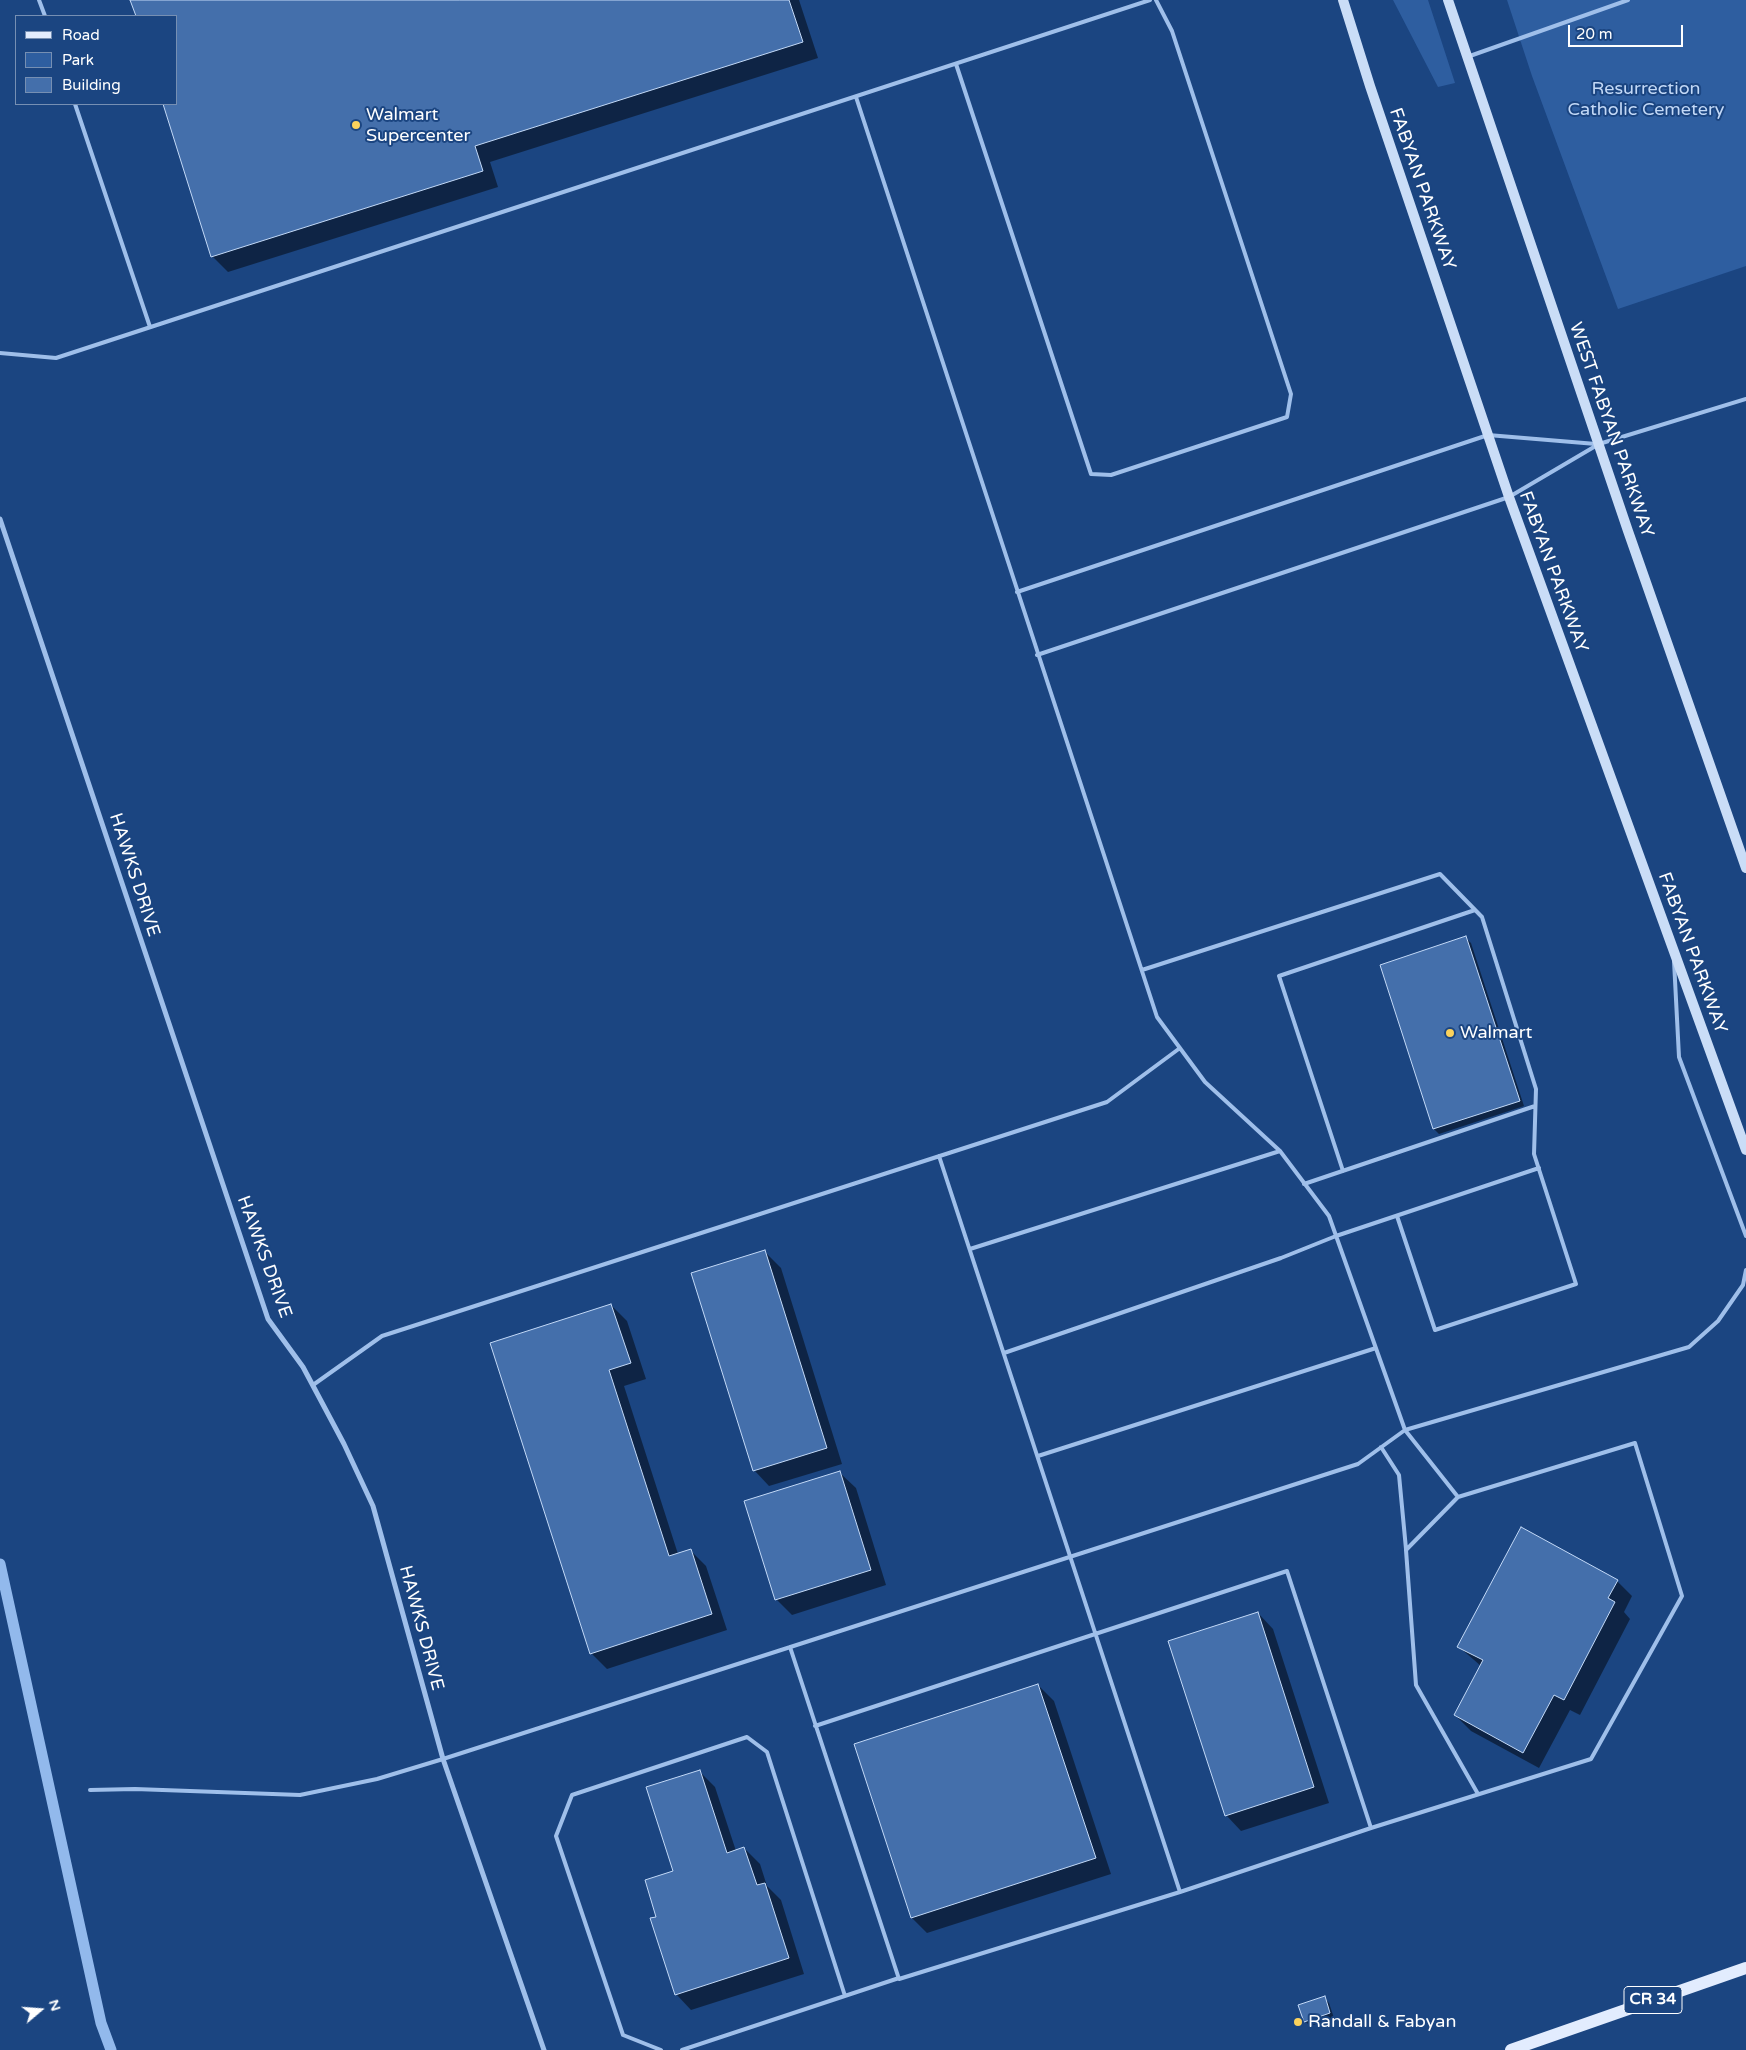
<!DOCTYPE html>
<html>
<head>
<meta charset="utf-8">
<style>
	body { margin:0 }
	#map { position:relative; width:1746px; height:2050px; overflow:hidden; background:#1b4581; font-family:"Varela Round",sans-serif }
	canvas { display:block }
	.legend { position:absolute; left:15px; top:15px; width:162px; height:90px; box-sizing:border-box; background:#1b4581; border:1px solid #768fb3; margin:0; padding:6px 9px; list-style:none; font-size:15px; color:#fff }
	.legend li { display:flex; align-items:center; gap:10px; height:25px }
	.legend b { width:25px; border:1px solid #768fb3 }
	.north { position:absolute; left:15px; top:1985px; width:50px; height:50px; -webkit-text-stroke:4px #1b4581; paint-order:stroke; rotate:72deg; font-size:14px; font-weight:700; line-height:20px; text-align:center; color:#fff }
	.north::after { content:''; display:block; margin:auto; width:18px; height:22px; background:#fff; clip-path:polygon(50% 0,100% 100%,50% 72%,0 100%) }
	.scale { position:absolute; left:1568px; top:25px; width:115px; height:22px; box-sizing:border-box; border:2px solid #fff; border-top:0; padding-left:6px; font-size:15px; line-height:18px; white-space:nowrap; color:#fff; -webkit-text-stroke:4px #1b4581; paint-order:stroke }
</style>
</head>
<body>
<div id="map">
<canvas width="1746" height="2050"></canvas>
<ul class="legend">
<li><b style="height:6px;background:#e2ecfe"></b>Road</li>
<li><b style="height:14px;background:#2e5ea0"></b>Park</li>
<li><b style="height:14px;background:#446fab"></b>Building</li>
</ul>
<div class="north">N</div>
<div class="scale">20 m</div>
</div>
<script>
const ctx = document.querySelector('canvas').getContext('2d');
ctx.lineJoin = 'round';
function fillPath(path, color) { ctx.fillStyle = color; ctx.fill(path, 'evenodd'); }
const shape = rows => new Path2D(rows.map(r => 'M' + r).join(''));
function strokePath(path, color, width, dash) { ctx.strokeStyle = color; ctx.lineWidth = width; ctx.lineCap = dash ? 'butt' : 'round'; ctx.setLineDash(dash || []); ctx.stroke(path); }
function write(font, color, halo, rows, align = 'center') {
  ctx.font = font + ' "Varela Round",sans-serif'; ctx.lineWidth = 4; ctx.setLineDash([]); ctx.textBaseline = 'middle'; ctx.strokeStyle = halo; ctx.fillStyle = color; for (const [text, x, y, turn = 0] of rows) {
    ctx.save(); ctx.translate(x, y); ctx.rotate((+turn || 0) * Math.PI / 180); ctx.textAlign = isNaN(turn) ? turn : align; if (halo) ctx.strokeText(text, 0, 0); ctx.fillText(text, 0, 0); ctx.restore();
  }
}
fillPath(shape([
	[1393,0,1428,0,1455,83,1438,87],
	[1507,0,1746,0,1746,266,1618,309,1532,76]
]), '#2e5ea0');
fillPath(shape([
	[132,0,799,0,818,58,490,162,498,187,228,272,212,256,164,104,176,104,176,16,137,16],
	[1466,938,1471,943,1524,1106,1439,1134,1434,1129,1381,966],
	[765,1252,781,1268,842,1464,769,1486,754,1470],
	[611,1305,627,1321,646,1379,624,1386,678,1554,690,1550,706,1566,727,1630,607,1669,591,1653],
	[840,1473,856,1488,886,1585,792,1615,776,1599],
	[1617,1581,1632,1596,1624,1612,1630,1619,1580,1715,1570,1710,1539,1768,1471,1731,1455,1715,1481,1666,1459,1647],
	[1258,1613,1273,1629,1329,1803,1241,1831,1226,1815],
	[1038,1685,1054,1701,1111,1874,927,1933,912,1918],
	[699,1771,715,1787,736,1851,744,1848,760,1864,767,1886,781,1900,804,1974,691,2010,676,1994,657,1917,674,1872],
	[1324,1998,1329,2003,1334,2018,1310,2026,1305,2021]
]), '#0007');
strokePath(shape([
	[0,1564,101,2023,111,2050]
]), '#92b9ec', 11);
const building = shape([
	[130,0,789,0,803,42,475,146,483,171,211,257,163,104,176,104,176,16,136,16,130,0],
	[1466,936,1520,1101,1433,1129,1380,965,1466,936],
	[765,1250,827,1448,753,1471,691,1273,765,1250],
	[611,1304,631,1363,609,1370,669,1556,691,1549,712,1614,590,1654,490,1343,611,1304],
	[840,1471,871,1570,775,1600,744,1501,840,1471],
	[1521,1527,1618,1580,1608,1598,1615,1602,1564,1700,1554,1695,1523,1753,1454,1715,1483,1660,1457,1647,1521,1527],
	[1258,1612,1314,1787,1225,1816,1168,1641,1258,1612],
	[1038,1684,1096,1858,911,1918,854,1744,1038,1684],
	[700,1770,727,1853,744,1847,757,1885,765,1883,789,1958,675,1995,650,1918,656,1917,645,1880,673,1871,646,1787,700,1770],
	[1325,1996,1330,2013,1304,2022,1298,2005,1325,1996]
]);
fillPath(building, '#446fab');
strokePath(building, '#c3d9f7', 1);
strokePath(shape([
	[39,0,45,16],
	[1467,57,1628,0],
	[956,64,1091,474,1111,475,1287,417,1291,394,1172,31,1156,0],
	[856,97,1157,1017,1205,1082,1280,1151,1329,1216,1405,1430,1458,1497],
	[75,104,150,327],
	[0,353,56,358,1150,0],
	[1017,592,1488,435,1596,444],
	[1037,655,1509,497,1599,444,1746,399],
	[1674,961,1679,1057,1746,1236],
	[1142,970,1440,874,1482,917,1536,1089,1534,1154,1576,1284,1435,1330,1397,1216],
	[1343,1171,1279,976,1475,910],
	[1304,1184,1535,1106],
	[970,1249,1280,1151],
	[1004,1353,1281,1258,1336,1236,1539,1168],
	[313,1385,382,1336,1107,1102,1180,1048],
	[1381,1447,1399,1475,1406,1549],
	[1038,1456,1376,1348],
	[790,1647,899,1979,1180,1892,939,1156],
	[815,1726,1287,1571,1371,1828,1180,1892],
	[90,1790,135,1789,300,1795,377,1779,443,1759,1358,1464,1405,1430,1689,1347,1718,1321,1743,1285,1746,1270],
	[1371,1828,1591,1759,1682,1596,1635,1443,1458,1497,1406,1550,1416,1685,1478,1794],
	[661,2050,623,2035,556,1836,572,1795,747,1737,767,1752,845,1996],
	[682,2050,899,1978]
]), '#9fbfea', 4);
strokePath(shape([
	[0,519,268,1319,303,1367,344,1444,373,1506,443,1759,544,2050]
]), '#9fbfea', 5);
strokePath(shape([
	[1343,0,1370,86,1509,497,1746,1150],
	[1448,0,1628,531,1746,868]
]), '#caddf7', 10);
strokePath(shape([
	[1511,2050,1746,1968]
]), '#e2ecfe', 12);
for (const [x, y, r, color] of [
	[356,125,5,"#fbd25c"],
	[1450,1033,5,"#fbd25c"],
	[1298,2022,5,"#fbd25c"]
]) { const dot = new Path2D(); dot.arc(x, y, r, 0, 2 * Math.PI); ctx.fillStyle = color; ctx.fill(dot); strokePath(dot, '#1b4581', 2); }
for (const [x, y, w] of [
	[1653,2000,58]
]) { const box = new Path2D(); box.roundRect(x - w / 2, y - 13.5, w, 27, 4); ctx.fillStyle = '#1b4581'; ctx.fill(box); strokePath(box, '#fff', 1); }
write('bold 16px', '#fff', null, [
	["CR 34",1653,2000]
]);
write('18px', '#c3d9f7', '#1b4581', [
	["Resurrection",1646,89],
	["Catholic Cemetery",1646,110]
]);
write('18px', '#fff', '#1b4581', [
	["Walmart",366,115],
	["Supercenter",366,136],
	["Walmart",1460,1033],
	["Randall & Fabyan",1308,2022]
], 'left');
write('18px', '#fff', '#1b4581', [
	["FABYAN PARKWAY",1422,189,71],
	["WEST FABYAN PARKWAY",1611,430,71],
	["FABYAN PARKWAY",1553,572,70],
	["HAWKS DRIVE",134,875,72],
	["FABYAN PARKWAY",1692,953,70],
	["HAWKS DRIVE",264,1257,70],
	["HAWKS DRIVE",421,1628,75]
]);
</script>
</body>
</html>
